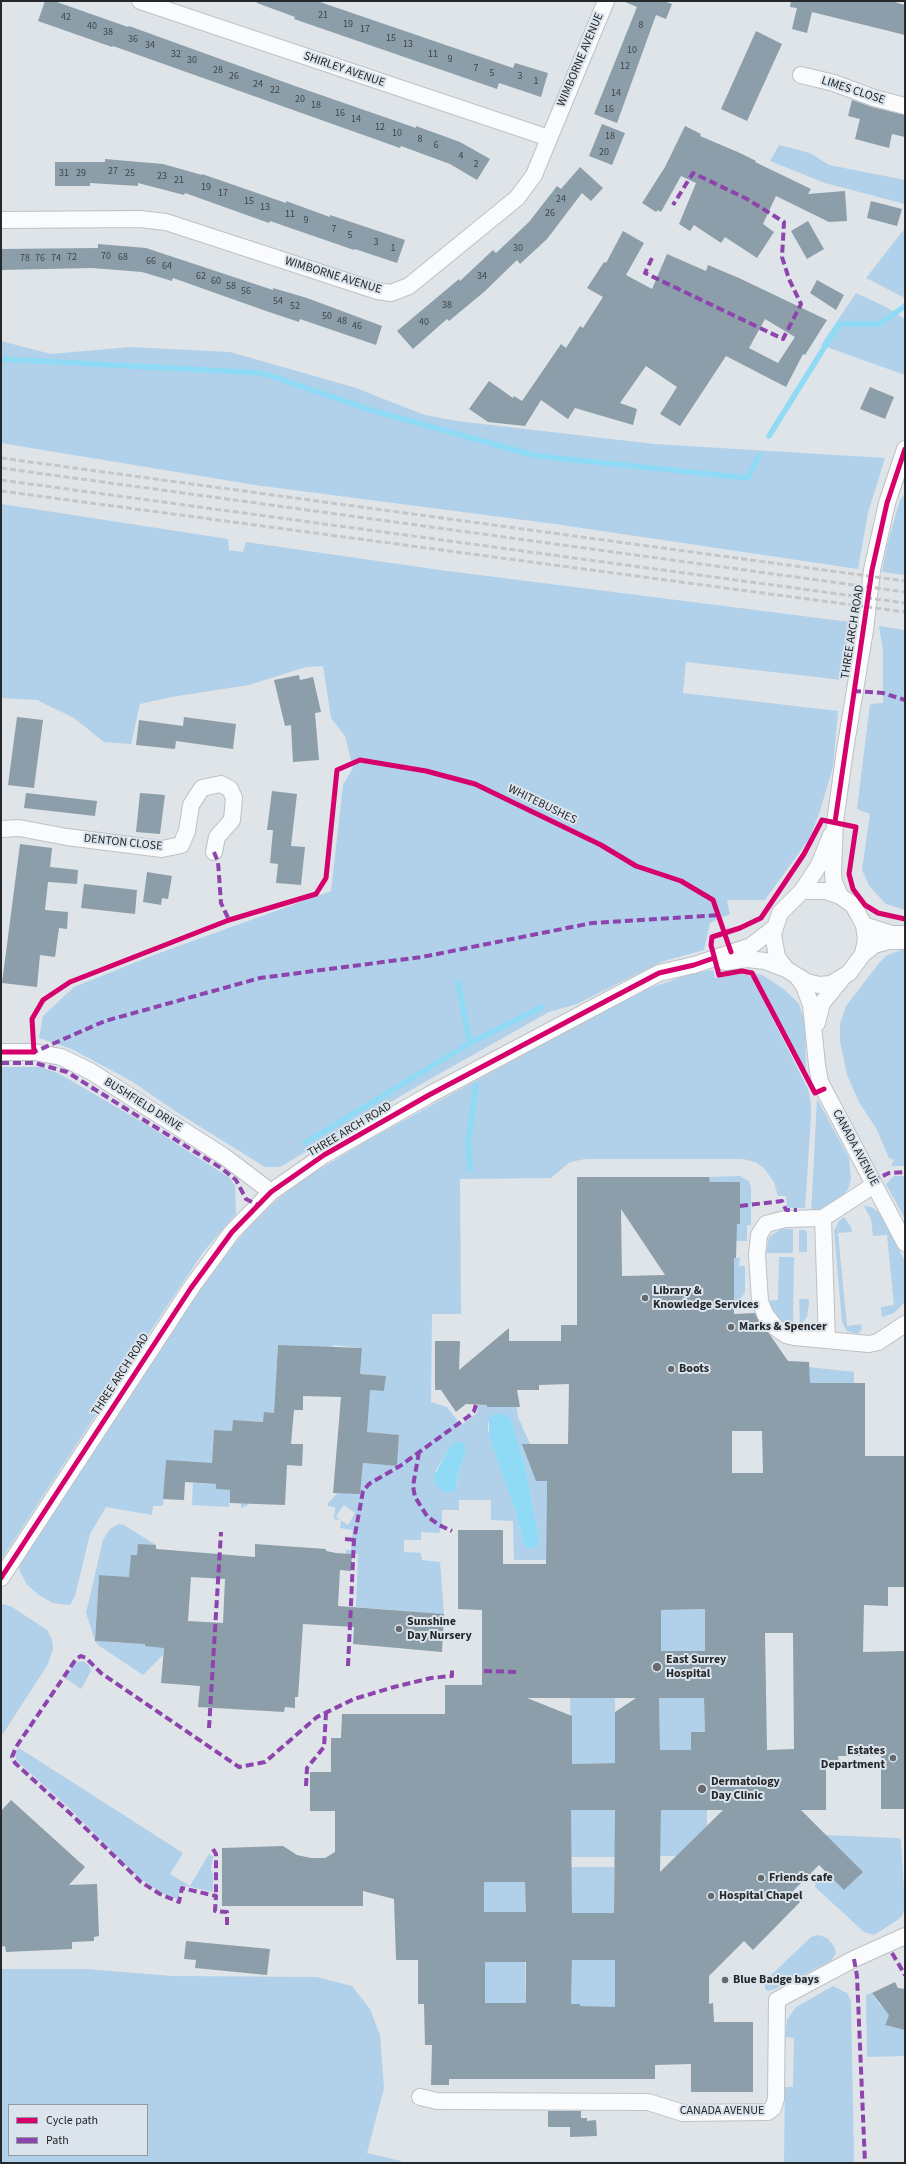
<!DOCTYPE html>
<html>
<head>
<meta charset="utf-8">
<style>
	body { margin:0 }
	#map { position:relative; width:906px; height:2164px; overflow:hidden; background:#dfe4e8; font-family:"Source Sans 3",sans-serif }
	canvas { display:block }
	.frame { position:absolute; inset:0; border:2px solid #25282b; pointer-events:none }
	.legend { position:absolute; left:8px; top:2104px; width:140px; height:52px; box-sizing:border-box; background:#dbe4ec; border:1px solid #92999f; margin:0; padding:5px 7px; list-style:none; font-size:12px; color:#25282b }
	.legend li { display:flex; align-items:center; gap:8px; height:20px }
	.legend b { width:20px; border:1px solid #92999f }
</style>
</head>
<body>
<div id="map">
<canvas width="906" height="2164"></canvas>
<div class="frame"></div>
<ul class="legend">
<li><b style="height:5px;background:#d6006c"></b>Cycle path</li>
<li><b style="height:5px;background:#8e44ad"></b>Path</li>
</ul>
</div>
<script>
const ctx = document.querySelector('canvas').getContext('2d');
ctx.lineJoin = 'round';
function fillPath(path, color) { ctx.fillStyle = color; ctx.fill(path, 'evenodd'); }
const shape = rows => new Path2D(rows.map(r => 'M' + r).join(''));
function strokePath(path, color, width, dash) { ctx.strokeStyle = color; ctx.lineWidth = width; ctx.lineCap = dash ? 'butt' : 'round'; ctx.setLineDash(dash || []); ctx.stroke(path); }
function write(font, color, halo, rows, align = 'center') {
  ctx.font = font + ' "Source Sans 3",sans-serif'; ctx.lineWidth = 4; ctx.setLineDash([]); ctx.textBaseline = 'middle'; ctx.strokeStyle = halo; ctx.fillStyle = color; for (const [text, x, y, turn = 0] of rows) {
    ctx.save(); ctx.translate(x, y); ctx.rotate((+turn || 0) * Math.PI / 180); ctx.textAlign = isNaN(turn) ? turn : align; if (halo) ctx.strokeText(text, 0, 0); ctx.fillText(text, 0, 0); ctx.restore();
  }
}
fillPath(shape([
	[779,145,810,153,829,165,905,180,905,204,825,183,770,161],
	[905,228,905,298,866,278],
	[856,293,886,307,905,319,905,375,821,345],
	[1,341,51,354,131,347,230,352,353,387,425,415,457,421,654,444,885,458,868,513,858,569,555,524,255,485,1,443],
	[905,493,905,575,882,572,887,545,900,500],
	[1,504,228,539,229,550,243,552,246,542,440,570,850,622,842,680,686,662,683,693,838,711,833,767,819,814,809,839,765,900,727,900,730,914,710,923,704,950,661,962,577,1004,549,1012,423,1083,280,1167,265,1167,175,1111,133,1082,72,1049,39,1038,43,1016,74,987,154,955,331,891,343,785,353,768,345,736,331,718,323,666,306,667,249,685,171,697,140,704,131,744,104,742,74,718,37,700,1,698],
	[879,626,905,630,905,910,886,904,870,887,862,870,870,814,857,809,870,704,883,703,883,651],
	[905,949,905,1166,891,1166,894,1160,889,1158,876,1128,859,1102,847,1075,840,1041,840,1024,846,1006,879,963,887,955],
	[713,970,715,978,742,974,748,975,752,978,808,1089,811,1103,811,1117,805,1208,787,1208,786,1196,778,1196,774,1182,764,1168,755,1162,743,1159,585,1159,570,1162,551,1178,460,1179,461,1314,432,1314,431,1402,447,1407,461,1425,477,1413,478,1405,516,1399,518,1417,543,1473,547,1474,546,1560,514,1560,513,1521,491,1520,491,1500,459,1500,459,1510,442,1510,442,1524,439,1533,421,1532,421,1540,404,1540,404,1552,421,1553,422,1560,440,1562,444,1614,356,1607,358,1554,346,1554,346,1550,351,1550,353,1530,340,1528,341,1520,348,1525,355,1513,344,1505,336,1516,340,1520,334,1519,335,1507,328,1506,328,1503,344,1486,361,1485,363,1463,397,1466,399,1435,364,1432,370,1390,384,1391,386,1376,360,1374,362,1348,333,1345,331,1371,307,1347,278,1345,274,1413,264,1412,264,1422,233,1420,232,1431,214,1430,212,1462,218,1463,217,1471,166,1460,163,1506,153,1506,152,1515,106,1507,90,1534,75,1596,70,1605,53,1603,39,1595,27,1585,19,1569,21,1562,198,1288,253,1222,279,1198,309,1176,363,1143,608,1008,644,990,694,973],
	[495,1414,506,1414,511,1418,525,1466,539,1539,523,1543,517,1516,488,1430,488,1423],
	[464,1443,465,1453,458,1474,457,1485,435,1472,449,1448],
	[753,973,762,975,784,989,799,1004,805,1022,806,1072],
	[1,1067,40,1067,58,1073,149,1126,230,1178,235,1186,236,1214,204,1251,161,1315,1,1560],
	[817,1099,849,1158,851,1179,848,1189,843,1195,811,1215],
	[740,1176,749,1181,751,1187,751,1225,747,1225,747,1241,723,1241,710,1225,740,1224,740,1182,710,1182,709,1177],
	[894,1176,905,1176,905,1219,886,1184],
	[864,1206,871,1207,879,1212,905,1261,905,1302,894,1313,882,1317,881,1307,894,1305,887,1235,873,1236,871,1219],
	[844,1217,851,1227,852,1232,838,1233,847,1326,862,1324,861,1331,857,1334,847,1331,842,1322,834,1231,839,1221],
	[781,1229,793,1229,793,1253,766,1253,769,1237],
	[799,1230,805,1230,807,1233,807,1252,799,1252],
	[779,1257,794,1257,793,1327,784,1327,765,1301,778,1300],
	[722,1258,740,1258,739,1266,745,1266,745,1292,734,1310,734,1275],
	[799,1299,809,1299,809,1304,807,1317,800,1325],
	[809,1367,854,1372,854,1383,810,1383],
	[193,1483,216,1484,216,1489,249,1491,248,1505,241,1508,241,1498,230,1498,229,1507,192,1505],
	[119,1524,124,1525,156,1545,153,1583,126,1593,127,1577,99,1575,95,1641,122,1643,124,1626,164,1648,163,1655,143,1675,98,1645,95,1641,86,1613,103,1540,110,1529],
	[2,1604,12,1607,47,1630,52,1640,53,1649,48,1664,1,1737],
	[705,1609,705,1651,661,1651,661,1610],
	[83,1661,89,1665,91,1671,81,1689,65,1678,75,1663],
	[570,1698,615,1698,615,1763,572,1764],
	[659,1698,704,1698,705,1732,691,1732,691,1750,660,1752],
	[19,1748,183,1853,170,1874,190,1886,209,1854,213,1856,211,1870,213,1874,213,1892,182,1885,178,1899,164,1894,138,1877,67,1806,17,1761,15,1754],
	[571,1810,615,1810,615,1857,571,1857],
	[661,1810,707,1810,707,1826,677,1856,660,1856],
	[826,1835,896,1838,901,1839,905,1907,902,1916,899,1919,874,1935,864,1932,815,1887,816,1880,825,1871],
	[525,1867,526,1914,484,1912,484,1881,512,1882],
	[571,1867,614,1867,614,1913,572,1913],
	[819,1935,827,1938,834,1946,836,1953,831,1961,775,1989,769,1991,765,1989,765,1981,811,1937],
	[525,1959,526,2004,485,2003,485,1962],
	[572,1960,615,1960,615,2008,580,2006,580,2004,571,2004],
	[1,1969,86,1969,172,1976,317,1977,352,1986,370,2009,380,2035,384,2088,367,2153,401,2161,401,2163,1,2163],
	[9,2105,147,2105,147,2155,9,2155],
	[833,1986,847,1993,851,2001,854,2163,784,2163,785,2087,793,2087,794,2038,785,2037,787,2020,796,2007],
	[872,1993,879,2004,890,2013,885,2024,905,2029,905,2056,867,2057,866,1995]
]), '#b1d0e9');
fillPath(shape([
	[495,1414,506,1414,511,1418,525,1466,539,1539,537,1546,533,1548,525,1547,523,1543,517,1516,489,1435,489,1418],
	[455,1442,465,1443,465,1453,458,1474,456,1488,454,1491,446,1492,437,1486,434,1482,434,1476,449,1448]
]), '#8fdbf6');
strokePath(shape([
	[1,359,262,373,374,411,537,456,748,478,759,456],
	[769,436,839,324,880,324,905,306],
	[458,983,470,1043],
	[305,1143,470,1043,542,1007],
	[470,1169,468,1142,476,1085]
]), '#8fdbf6', 5.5);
fillPath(shape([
	[45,1,54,1,128,27,129,26,295,86,416,128,416,126,460,142,490,159,477,180,450,164,401,146,400,148,113,46,112,47,38,21],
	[257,1,317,1,513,68,515,63,548,73,541,97,499,83,497,89,294,19,295,17,257,3],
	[623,1,663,1,672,4,666,19,656,15,617,123,594,114,637,7],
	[791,1,891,1,905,5,905,35,812,12,807,33,792,29,797,8,790,7],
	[756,31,782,44,747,121,721,109],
	[852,100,872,107,905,115,905,137,892,134,889,148,855,139,860,119,848,116],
	[602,124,625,133,612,165,589,156],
	[685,126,701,134,700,136,740,153,756,161,755,162,811,189,808,194,845,191,847,221,829,222,776,196,763,224,774,232,757,258,725,237,721,243,694,225,690,231,679,224,696,183,681,176,661,212,658,210,656,212,642,203,665,167],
	[105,159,163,164,202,175,202,174,286,203,286,201,330,217,330,215,405,240,397,263,355,249,354,250,270,221,269,223,185,193,184,195,138,183,138,186,90,183,90,186,55,186,55,162,105,162],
	[580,167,603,188,591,201,582,193,547,239,533,252,520,264,517,260,484,292,449,321,447,319,413,349,397,331,459,279,460,281,493,250,496,253,529,222,557,186,561,189],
	[871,201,902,209,897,226,867,218],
	[808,221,824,249,807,259,791,231],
	[623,231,644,243,626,275,652,289,667,254,706,271,708,265,739,278,827,320,805,355,803,354,786,387,726,356,680,426,660,414,677,387,646,366,620,403,637,409,633,425,575,408,568,419,541,400,525,426,488,422,469,409,489,381,513,398,514,396,522,401,561,344,566,348,580,326,583,328,603,297,587,288,604,262,606,263],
	[765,319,795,337,778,363,749,348],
	[98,244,146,248,273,290,273,288,307,298,382,326,376,345,300,319,299,322,266,311,173,278,172,281,142,272,92,268,1,270,1,249,98,248],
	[817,280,844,295,836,310,810,293],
	[870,387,894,397,885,419,860,409],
	[299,675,300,680,313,677,321,712,315,713,319,760,293,762,291,725,285,726,274,680],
	[17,717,43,720,34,788,8,785],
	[184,717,236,724,233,749,176,741,175,749,136,745,139,720,183,726],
	[272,791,297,794,291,846,305,847,301,885,276,883,278,864,270,863,273,830,267,830],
	[26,793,97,801,95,816,24,808],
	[140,793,165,795,160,834,136,832],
	[20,844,52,848,50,867,78,870,77,884,48,882,45,910,68,912,67,929,59,928,55,957,40,955,37,987,2,983],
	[147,872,172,876,168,899,162,898,161,905,143,902],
	[84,884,137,890,135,914,81,908],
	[577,1177,709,1177,710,1182,740,1182,740,1224,737,1224,736,1258,734,1258,734,1314,755,1313,788,1361,809,1362,810,1383,865,1383,865,1456,905,1456,905,1587,888,1587,888,1606,864,1605,863,1652,905,1651,905,1809,881,1809,881,1756,838,1756,839,1764,826,1765,826,1810,801,1810,863,1872,844,1890,819,1865,791,1893,800,1902,753,1950,744,1941,709,1976,709,2004,713,2003,714,2022,753,2022,753,2092,691,2092,691,2064,655,2065,655,2079,449,2079,449,2085,431,2085,432,2045,425,2045,424,2004,418,2004,418,1960,396,1960,394,1899,363,1891,363,1906,222,1906,222,1848,283,1846,297,1855,311,1858,325,1858,335,1852,335,1811,310,1811,310,1772,331,1772,331,1738,341,1738,342,1714,445,1714,445,1685,482,1685,482,1610,458,1609,458,1530,503,1530,503,1564,546,1564,547,1481,536,1481,522,1444,568,1444,569,1384,539,1385,539,1390,517,1390,520,1407,487,1407,487,1405,466,1404,456,1412,441,1390,435,1390,435,1341,460,1341,459,1370,509,1328,509,1341,561,1341,561,1325,577,1325],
	[621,1209,665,1275,622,1276],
	[732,1431,762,1431,763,1473,732,1473],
	[705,1609,705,1651,661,1651,661,1610],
	[765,1633,793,1633,794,1749,767,1750],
	[527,1698,636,1698,615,1712,615,1763,572,1764,572,1716],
	[659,1698,704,1698,705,1732,691,1732,691,1750,660,1750],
	[571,1810,615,1810,614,1913,572,1913],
	[661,1810,723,1810,660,1872],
	[484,1882,525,1882,526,1912,484,1912],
	[572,1960,615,1960,615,2007,580,2006,580,2004,571,2004],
	[485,1962,526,1962,526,2003,485,2003],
	[278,1345,362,1348,360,1374,386,1376,384,1391,370,1390,367,1432,399,1435,397,1466,363,1463,360,1494,333,1493,341,1397,303,1396,303,1410,294,1410,291,1444,303,1444,302,1466,287,1465,285,1505,230,1503,230,1490,216,1489,216,1484,185,1482,184,1500,163,1499,166,1460,212,1463,214,1430,232,1431,233,1420,263,1422,264,1412,274,1413],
	[138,1544,156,1545,156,1549,255,1557,255,1544,326,1549,326,1551,336,1553,352,1554,351,1571,340,1570,338,1606,444,1614,442,1652,353,1644,354,1627,303,1624,298,1697,295,1697,295,1708,285,1707,284,1712,198,1707,200,1686,161,1683,164,1648,145,1646,145,1644,95,1641,99,1575,129,1577,131,1555,137,1555],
	[191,1577,225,1579,223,1623,188,1621],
	[11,1800,85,1867,69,1885,97,1884,99,1936,94,1937,94,1941,72,1942,72,1949,6,1952,5,1946,1,1947,1,1811],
	[186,1941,270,1949,267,1975,195,1968,196,1960,184,1959],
	[895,1982,898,1988,905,1989,905,2030,885,2025,889,2015,872,1993],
	[548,2111,581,2111,581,2118,587,2118,587,2121,596,2120,597,2136,570,2137,570,2127,548,2127]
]), '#8c9ea9');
const minor = shape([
	[140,1,549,138],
	[801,75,834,83,874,98,905,106],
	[1,220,140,219,166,222,377,291,391,293,409,286,517,198,534,175,606,1],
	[1,829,19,828,67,837,162,849,181,845,187,831,191,805,202,788,221,784,230,789,234,798,232,820,217,837,214,852],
	[802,891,826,891,840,896,853,905,864,925,866,940,863,954,849,973,831,984,819,985,807,982,786,969,777,957,773,934,780,913,802,891,810,879,819,865,831,835],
	[840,896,834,882,833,874,835,822,845,750,865,630,872,570,887,503,905,449],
	[864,925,892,934,904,934],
	[863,954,874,945,889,941,905,941],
	[725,962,747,959,765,961,786,969],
	[799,979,804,986,811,1005,817,1065,820,1082,905,1243],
	[817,1023,822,1003,841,980],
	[1,1052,34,1052,61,1057,90,1071,225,1157,271,1192],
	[874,1185,823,1218,785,1219,766,1224,759,1235,757,1255,760,1301,765,1314,776,1328,786,1335,794,1337,869,1344,878,1342,905,1324],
	[823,1218,827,1340],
	[1,1578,191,1288,232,1232,271,1192,324,1155,429,1095,589,1010,659,973,694,965,751,946,774,928],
	[420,2097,437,2101,648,2102,683,2113,768,2112,773,2108,776,2099,777,2000,854,1959,905,1936]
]);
strokePath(minor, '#bdc1c5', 18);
strokePath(minor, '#fafbfc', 16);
strokePath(shape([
	[1,458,905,581],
	[1,468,905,592],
	[1,480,905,603],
	[1,491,905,612]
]), '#c5c6c8', 3, [6, 3]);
strokePath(shape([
	[652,258,645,273,783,339,801,304,789,279,782,257,784,222,747,199,693,173,673,205],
	[853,691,883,693,905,700],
	[214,852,218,862,221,903,229,920],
	[34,1048,34,1052,105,1021,260,978,422,957,592,923,720,915],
	[1,1063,35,1063,67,1072,221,1168,236,1180,246,1199,258,1205],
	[872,1181,889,1173,905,1172],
	[740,1206,782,1201,786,1210,797,1210],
	[419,1452,413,1486,415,1497,427,1516,439,1525,452,1531],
	[345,1539,354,1540],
	[348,1666,354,1540,363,1491,369,1484,400,1466,469,1416,474,1411,476,1405],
	[484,1671,517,1672],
	[209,1728,221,1532],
	[306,1786,307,1768,324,1747,326,1713],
	[213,1849,216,1854,216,1896],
	[227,1925,227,1912,215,1911,216,1896,182,1888,179,1902,160,1894,141,1882,73,1816,15,1763,12,1757,16,1747,76,1659,81,1656,86,1658,101,1673,239,1767,265,1762,317,1717,354,1699,394,1687,431,1678,452,1676,452,1670],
	[892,1953,905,1975],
	[854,1959,857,1976,865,2163]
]), '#8e44ad', 4, [8, 4]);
strokePath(shape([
	[835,822,872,570,887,503,905,449],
	[1,1052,34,1052,32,1019,43,1000,70,982,229,920,316,894,326,878,337,770,360,760,426,771,475,784,601,845,636,866,681,881,713,900,731,952],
	[824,1089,815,1093,752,973,742,971,719,975,711,945,712,937,740,928,761,918,804,854,822,820,856,827,849,874,853,889,865,905,878,913,905,919],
	[1,1578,191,1288,232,1232,271,1192,324,1155,429,1095,589,1010,659,973,694,965,714,958]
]), '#d6006c', 5);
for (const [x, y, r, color] of [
	[645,1298,4,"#666a6d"],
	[731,1327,4,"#666a6d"],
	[671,1369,4,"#666a6d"],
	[399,1629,4,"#666a6d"],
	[657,1667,5,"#666a6d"],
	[893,1758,4,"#666a6d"],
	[702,1789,5,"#666a6d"],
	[761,1878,4,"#666a6d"],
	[711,1896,4,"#666a6d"],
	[725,1980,4,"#666a6d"]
]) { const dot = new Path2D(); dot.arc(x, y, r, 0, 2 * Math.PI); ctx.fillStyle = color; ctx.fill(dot); strokePath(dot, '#dbe4ec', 1.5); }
write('10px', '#3f464a', null, [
	["21",323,16],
	["42",66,18],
	["19",348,25],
	["8",641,26],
	["40",92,27],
	["17",365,30],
	["38",108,33],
	["15",391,39],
	["36",133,40],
	["13",408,45],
	["34",150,46],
	["10",632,51],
	["32",176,55],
	["11",433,55],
	["9",450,60],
	["30",192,61],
	["12",625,67],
	["7",476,69],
	["28",218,71],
	["5",492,74],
	["26",234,77],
	["3",520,77],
	["1",536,82],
	["24",258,85],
	["22",275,91],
	["14",616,94],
	["20",300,100],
	["18",316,106],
	["16",609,110],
	["16",340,114],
	["14",356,120],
	["12",380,128],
	["10",397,134],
	["18",610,137],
	["8",420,140],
	["6",436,146],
	["20",604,153],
	["4",461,157],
	["2",476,165],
	["27",113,172],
	["31",64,174],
	["29",81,174],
	["25",130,174],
	["23",162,177],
	["21",179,181],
	["19",206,188],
	["17",223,194],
	["24",561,200],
	["15",249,202],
	["13",265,208],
	["26",550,214],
	["11",290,215],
	["9",306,221],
	["7",334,230],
	["5",350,236],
	["3",376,243],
	["1",393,249],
	["30",518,249],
	["70",106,257],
	["72",72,258],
	["68",123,258],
	["78",25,259],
	["76",40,259],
	["74",56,259],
	["66",151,262],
	["64",167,267],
	["62",201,277],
	["34",482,277],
	["60",216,282],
	["58",231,287],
	["56",246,292],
	["54",278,302],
	["38",447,306],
	["52",295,307],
	["50",327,317],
	["48",342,322],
	["40",424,323],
	["46",357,327]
]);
write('12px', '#25282b', '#dbe4ec', [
	["WIMBORNE AVENUE",581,60,-67],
	["SHIRLEY AVENUE",344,70,19],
	["LIMES CLOSE",853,91,18],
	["WIMBORNE AVENUE",333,276,17],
	["THREE ARCH ROAD",853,632,-81],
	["WHITEBUSHES",542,805,26],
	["DENTON CLOSE",123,843,6],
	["BUSHFIELD DRIVE",143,1105,32],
	["THREE ARCH ROAD",350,1130,-31],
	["CANADA AVENUE",855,1148,62],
	["THREE ARCH ROAD",121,1375,-57],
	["CANADA AVENUE",722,2111]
]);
write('bold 12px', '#25282b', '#dbe4ec', [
	["Library &",653,1291],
	["Knowledge Services",653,1305],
	["Marks & Spencer",739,1327],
	["Boots",679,1369],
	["Sunshine",407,1622],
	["Day Nursery",407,1636],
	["East Surrey",666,1660],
	["Hospital",666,1674],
	["Estates",885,1751,"right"],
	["Department",885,1765,"right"],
	["Dermatology",711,1782],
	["Day Clinic",711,1796],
	["Friends cafe",769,1878],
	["Hospital Chapel",719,1896],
	["Blue Badge bays",733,1980]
], 'left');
</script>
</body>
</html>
